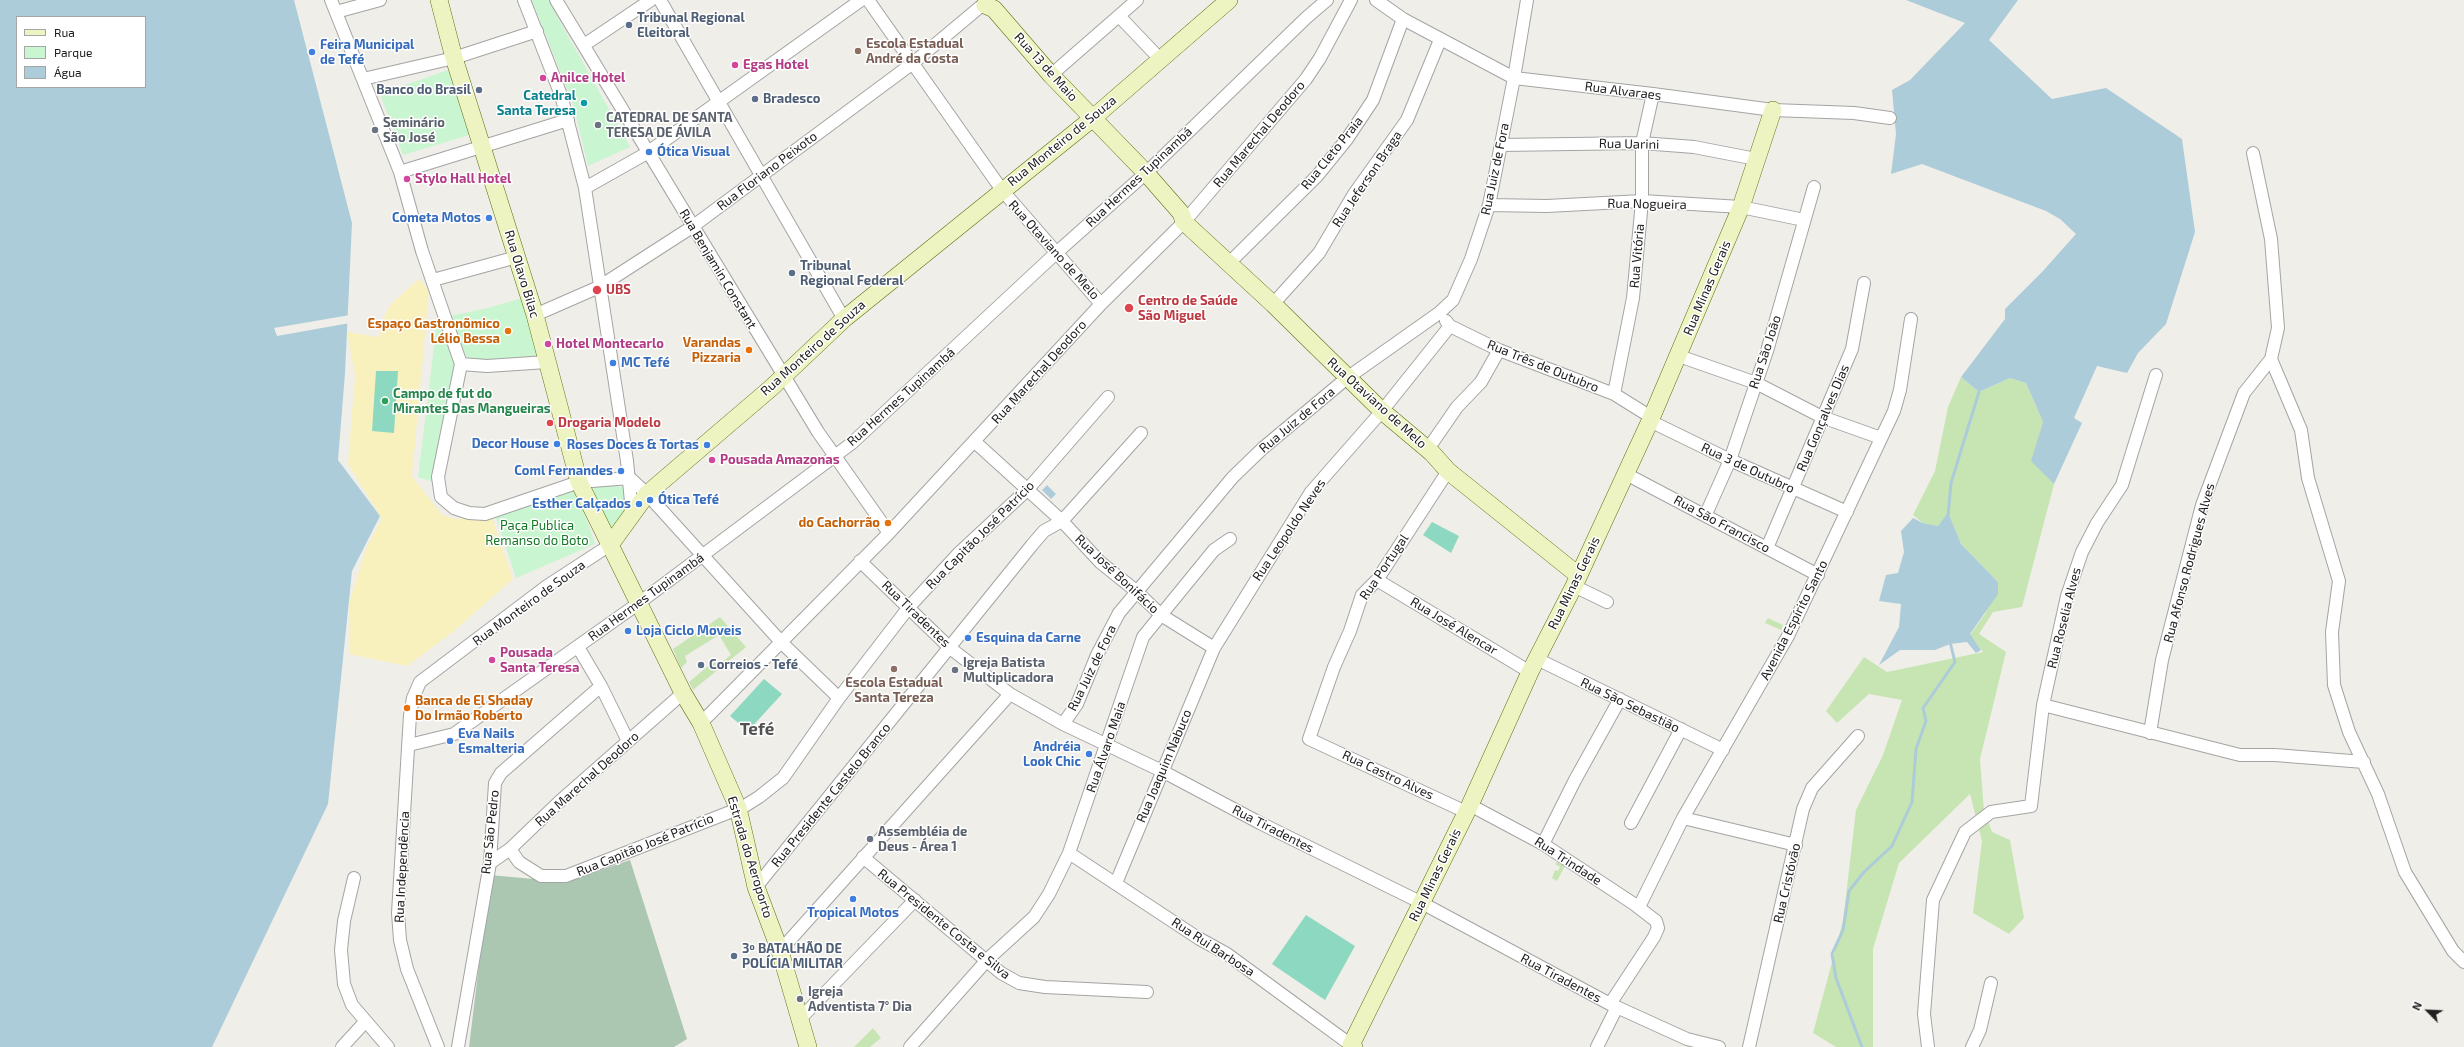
<!DOCTYPE html>
<html>
<head>
<meta charset="utf-8">
<style>
	body { margin:0 }
	#map { position:relative; width:2464px; height:1047px; overflow:hidden; background:#f0eee8; font-family:"Exo 2",sans-serif }
	canvas { display:block }
	.legend { position:absolute; left:16px; top:16px; width:130px; height:72px; box-sizing:border-box; background:#fff; border:1px solid #a6a6a6; margin:0; padding:5px 7px; list-style:none; font-size:12px; color:#202020 }
	.legend li { display:flex; align-items:center; gap:8px; height:20px }
	.legend b { width:20px; border:1px solid #a6a6a6 }
	.north { position:absolute; left:2408px; top:991px; width:40px; height:40px; -webkit-text-stroke:3px #fff; paint-order:stroke; rotate:294deg; font-size:11px; font-weight:700; line-height:16px; text-align:center; color:#202020 }
	.north::after { content:''; display:block; margin:auto; width:14px; height:18px; background:#202020; clip-path:polygon(50% 0,100% 100%,50% 72%,0 100%) }
</style>
</head>
<body>
<div id="map">
<canvas width="2464" height="1047"></canvas>
<ul class="legend">
<li><b style="height:5px;background:#eef4c1"></b>Rua</li>
<li><b style="height:11px;background:#caf5d1"></b>Parque</li>
<li><b style="height:11px;background:#acccd9"></b>Água</li>
</ul>
<div class="north">N</div>
</div>
<script>
const ctx = document.querySelector('canvas').getContext('2d');
ctx.lineJoin = 'round';
function fillPath(path, color) { ctx.fillStyle = color; ctx.fill(path, 'evenodd'); }
const shape = rows => new Path2D(rows.map(r => 'M' + r).join(''));
function strokePath(path, color, width, dash) { ctx.strokeStyle = color; ctx.lineWidth = width; ctx.lineCap = dash ? 'butt' : 'round'; ctx.setLineDash(dash || []); ctx.stroke(path); }
function write(font, color, halo, rows, align = 'center') {
  ctx.font = font + ' "Exo 2",sans-serif'; ctx.lineWidth = 3; ctx.setLineDash([]); ctx.textBaseline = 'middle'; ctx.strokeStyle = halo; ctx.fillStyle = color; for (const [text, x, y, turn = 0] of rows) {
    ctx.save(); ctx.translate(x, y); ctx.rotate((+turn || 0) * Math.PI / 180); ctx.textAlign = isNaN(turn) ? turn : align; if (halo) ctx.strokeText(text, 0, 0); ctx.fillText(text, 0, 0); ctx.restore();
  }
}
fillPath(shape([
	[1961,377,1979,392,2010,378,2026,383,2043,422,2032,461,2054,484,2022,607,1993,612,1979,634,2006,652,1980,759,1984,811,1992,832,2010,840,2024,918,2009,934,1973,913,1982,841,1970,794,1899,863,1873,949,1873,1047,1836,1047,1813,1033,1843,921,1856,810,1883,755,1902,700,1869,694,1837,723,1826,711,1864,657,1887,672,1983,652,1970,635,1985,614,1998,582,1961,544,1948,512,1938,526,1923,523,1913,515,1935,471,1948,407],
	[720,617,746,647,693,690,689,682,714,661,718,665,731,655,719,635,685,656,687,662,681,668,673,649],
	[1768,618,1783,625,1781,630,1765,623],
	[1557,862,1565,866,1557,881,1552,878,1555,870,1558,871,1560,867,1555,864],
	[873,1028,881,1038,870,1047,854,1047]
]), '#c7e5b3');
fillPath(shape([
	[419,279,429,290,412,476,442,515,456,519,491,514,513,579,454,631,407,666,349,654,349,603,367,546,382,519,348,464,355,375,347,332,379,337,382,321,391,304]
]), '#f9f1bd');
fillPath(shape([
	[630,860,687,1039,674,1047,469,1047,490,875,566,882]
]), '#abc7b1');
fillPath(shape([
	[532,0,548,0,630,147,588,166,573,104],
	[448,70,469,135,403,155,380,94],
	[522,298,540,359,468,361,450,316,488,308],
	[437,322,446,332,457,364,437,483,418,477],
	[593,484,623,487,627,492,626,514,615,528,608,524,595,499],
	[575,486,595,544,516,578,495,515]
]), '#caf5d1');
fillPath(shape([
	[376,371,398,371,394,433,372,431],
	[1432,522,1459,536,1451,553,1423,535],
	[764,679,782,694,748,731,730,716],
	[1306,915,1355,946,1325,1000,1272,964]
]), '#8dd8c1');
fillPath(shape([
	[0,0,294,0,352,223,345,373,338,460,380,516,352,571,328,804,212,1047,0,1047],
	[17,17,145,17,145,87,17,87],
	[1906,0,2018,0,1989,40,2052,99,2106,88,2182,139,2195,232,2166,324,2138,353,2127,373,2097,366,2074,418,2082,423,2054,484,2031,461,2043,422,2026,383,2010,378,1979,392,1961,377,2005,319,2005,309,2042,272,2076,234,2060,219,2046,211,1922,164,1891,174,1896,134,1892,90,1910,80,1965,23],
	[1047,485,1056,494,1051,499,1042,490],
	[1948,512,1961,544,1998,582,1998,594,1970,634,1981,650,1976,653,1967,642,1950,644,1935,650,1900,650,1879,665,1899,627,1901,604,1879,601,1886,575,1898,573,1904,552,1901,531,1913,518,1923,523,1938,526]
]), '#acccd9');
fillPath(shape([
	[350,315,350,323,277,336,274,328]
]), '#f0eee8');
strokePath(shape([
	[1948,516,1951,483,1979,392],
	[1862,1047,1836,978,1832,954,1843,930,1849,891,1864,872,1892,846,1912,802,1916,749,1926,721,1923,708,1955,662,1950,642]
]), '#acccd9', 3);
const street = shape([
	[331,0,400,172,422,251,461,364,438,477,441,497,454,508,469,513,485,514,579,482,630,478],
	[524,0,561,95,585,188,627,461,632,512],
	[556,0,818,432,889,533],
	[660,0,844,319],
	[868,0,1002,190,1101,304],
	[1376,0,1403,19,1514,78,1653,94,1773,110,1854,113,1890,118],
	[336,12,380,0],
	[1119,16,1160,59],
	[584,45,651,0],
	[1051,75,1137,0],
	[363,79,454,58,537,31],
	[1501,145,1642,143,1694,147,1756,159],
	[2253,153,2271,239,2278,328,2271,359,2301,430,2308,478,2339,581,2332,632,2334,685,2349,732,2378,794,2405,872,2453,951,2464,962],
	[400,172,568,120],
	[585,188,647,153,861,0],
	[1489,205,1547,206,1642,201,1741,207,1804,220],
	[1228,264,1317,176,1347,139,1373,100,1403,19],
	[433,280,517,257],
	[1273,304,1319,253,1354,194,1407,120,1440,40],
	[535,315,599,287,692,227,913,63,980,7,985,5],
	[1446,321,1450,326,1499,350,1614,394,1651,417],
	[1679,356,1756,383,1822,417,1881,438],
	[461,364,487,366,547,362],
	[1614,394,1633,298,1642,201,1642,143,1653,94],
	[1650,421,1730,460,1847,512],
	[975,442,1062,521,1100,562,1136,591,1161,615,1214,648],
	[1428,449,1457,407,1481,382,1499,350],
	[1448,471,1377,580,1362,595,1350,631,1334,667,1309,739,1466,812],
	[1626,474,1818,575],
	[630,478,647,494,782,643,839,698],
	[1706,514,1730,460,1767,351,1814,187],
	[1767,548,1852,349,1864,283],
	[860,561,950,648,1010,694,1063,724,1162,771,1260,823,1422,903,1610,1004,1687,1039,1719,1047],
	[1377,580,1530,672],
	[1574,586,1607,602],
	[578,647,601,686,628,741],
	[1537,659,1723,750],
	[2043,705,2240,755,2275,755,2364,762],
	[701,723,889,533,1101,304,1184,222,1306,79,1320,58,1351,0],
	[1063,724,1077,704,1097,655,1119,613,1233,477,1263,448,1347,378,1439,313,1453,300,1471,259,1489,205,1514,78,1527,0],
	[2150,733,2162,660,2202,505,2244,393,2271,359],
	[409,745,454,734,639,603,852,443,1055,254,1146,173,1306,18,1327,0],
	[1470,805,1543,844,1634,904,1656,921,1658,928,1654,937,1610,1004],
	[1683,818,1796,845],
	[1631,823,1681,729],
	[1543,844,1575,780,1620,699],
	[510,849,519,862,541,876,566,876,743,807,759,797,783,778,839,698,909,607,958,554,1028,489,1108,397],
	[1069,853,1198,938,1227,954,1351,1045],
	[863,857,1001,973,1019,983,1045,987,1147,992],
	[490,863,510,849,559,802,683,693],
	[354,878,344,921,341,950,344,984,352,1005,388,1047],
	[1116,883,1214,648,1311,492,1382,411,1450,326],
	[756,887,1032,545,1044,531,1062,521,1141,433],
	[1639,907,1683,818,1788,636,1894,411,1900,390,1911,319],
	[780,951,1010,694],
	[799,1020,915,900],
	[342,1047,365,1022],
	[438,1047,407,969,400,940,398,913,410,715,413,698,420,682,547,586,610,545],
	[458,1047,490,863,495,783,501,773,601,686],
	[910,1047,988,959,1034,917,1049,894,1069,853,1143,637,1214,550,1230,539],
	[1597,1047,1617,1007],
	[1749,1047,1803,809,1812,788,1858,736],
	[1928,1047,1924,1014,1933,900,1965,832,1991,812,2031,806,2043,705,2067,596,2082,552,2097,523,2122,485,2156,375],
	[1972,1047,1980,1030,1991,983]
]);
const secondary = shape([
	[439,0,454,58,535,315,579,482,683,693,701,723,738,808,756,887,780,951,808,1047],
	[985,5,994,9,1051,75,1146,173,1181,213,1184,222,1273,304,1382,411,1432,453,1448,471,1578,575],
	[610,545,647,494,771,388,844,319,1093,118,1229,0],
	[1354,1047,1351,1045,1470,805,1530,672,1574,586,1650,421,1741,207,1773,110]
]);
strokePath(street, '#a4a4a4', 14);
strokePath(secondary, '#5e700f', 18);
strokePath(street, '#fff', 12);
strokePath(secondary, '#eef4c1', 17);
for (const [x, y, r, color] of [
	[629,25,4,"#5c6f8a"],
	[858,51,4,"#8d6e63"],
	[312,52,4,"#3f7fe0"],
	[735,65,4,"#d1479c"],
	[543,78,4,"#d1479c"],
	[479,90,4,"#5c6f8a"],
	[755,99,4,"#5c6f8a"],
	[584,103,4,"#0f9aa8"],
	[598,125,4,"#6b7280"],
	[375,130,4,"#6b7280"],
	[649,152,4,"#3f7fe0"],
	[407,179,4,"#d1479c"],
	[489,218,4,"#3f7fe0"],
	[792,273,4,"#5c6f8a"],
	[597,290,5,"#e0444e"],
	[1129,308,5,"#e0444e"],
	[508,331,4,"#e8710a"],
	[548,344,4,"#d1479c"],
	[749,350,4,"#e8710a"],
	[613,363,4,"#3f7fe0"],
	[385,401,4,"#2e9e5b"],
	[550,423,4,"#e0444e"],
	[557,444,4,"#3f7fe0"],
	[707,445,4,"#3f7fe0"],
	[712,460,4,"#d1479c"],
	[621,471,4,"#3f7fe0"],
	[650,500,4,"#3f7fe0"],
	[639,504,4,"#3f7fe0"],
	[888,523,4,"#e8710a"],
	[628,631,4,"#3f7fe0"],
	[968,638,4,"#3f7fe0"],
	[492,660,4,"#d1479c"],
	[701,665,4,"#5c6f8a"],
	[894,669,4,"#8d6e63"],
	[955,670,4,"#6b7280"],
	[407,708,4,"#e8710a"],
	[450,741,4,"#3f7fe0"],
	[1089,754,4,"#3f7fe0"],
	[870,839,4,"#6b7280"],
	[853,899,4,"#3f7fe0"],
	[734,956,4,"#5c6f8a"],
	[800,999,4,"#6b7280"]
]) { const dot = new Path2D(); dot.arc(x, y, r, 0, 2 * Math.PI); ctx.fillStyle = color; ctx.fill(dot); strokePath(dot, '#fff', 1.5); }
write('bold 13px', '#4e5e75', '#fff', [
	["Tribunal Regional",637,18],
	["Eleitoral",637,33],
	["Banco do Brasil",471,90,"right"],
	["Bradesco",763,99],
	["Tribunal",800,266],
	["Regional Federal",800,281],
	["Correios - Tefé",709,665],
	["3º BATALHÃO DE",742,949],
	["POLÍCIA MILITAR",742,964]
], 'left');
write('bold 13px', '#785e54', '#fff', [
	["Escola Estadual",866,44],
	["André da Costa",866,59],
	["Escola Estadual",894,683,"center"],
	["Santa Tereza",894,698,"center"]
], 'left');
write('bold 13px', '#366cbe', '#fff', [
	["Feira Municipal",320,45],
	["de Tefé",320,60],
	["Ótica Visual",657,152],
	["Cometa Motos",481,218,"right"],
	["MC Tefé",621,363],
	["Decor House",549,444,"right"],
	["Roses Doces & Tortas",699,445,"right"],
	["Coml Fernandes",613,471,"right"],
	["Ótica Tefé",658,500],
	["Esther Calçados",631,504,"right"],
	["Loja Ciclo Moveis",636,631],
	["Esquina da Carne",976,638],
	["Eva Nails",458,734],
	["Esmalteria",458,749],
	["Andréia",1081,747,"right"],
	["Look Chic",1081,762,"right"],
	["Tropical Motos",853,913,"center"]
], 'left');
write('bold 13px', '#b23c85', '#fff', [
	["Egas Hotel",743,65],
	["Anilce Hotel",551,78],
	["Stylo Hall Hotel",415,179],
	["Hotel Montecarlo",556,344],
	["Pousada Amazonas",720,460],
	["Pousada",500,653],
	["Santa Teresa",500,668]
], 'left');
write('13px', '#202020', '#fff', [
	["Rua 13 de Maio",1046,67,48],
	["Rua Alvaraes",1623,91,7],
	["Rua Marechal Deodoro",1259,134,-50],
	["Rua Monteiro de Souza",1062,141,-39],
	["Rua Uarini",1629,144,1],
	["Rua Cleto Praia",1332,153,-51],
	["Rua Juiz de Fora",1495,169,-78],
	["Rua Floriano Peixoto",767,171,-37],
	["Rua Hermes Tupinambá",1139,177,-43],
	["Rua Jeferson Braga",1367,179,-56],
	["Rua Nogueira",1647,204,1],
	["Rua Otaviano de Melo",1054,250,48],
	["Rua Vitória",1637,256,-85],
	["Rua Benjamin Constant",718,269,59],
	["Rua Olavo Bilac",522,274,73],
	["Rua Minas Gerais",1707,288,-67],
	["Rua Monteiro de Souza",813,348,-42],
	["Rua São João",1765,352,-72],
	["Rua Três de Outubro",1543,366,22],
	["Rua Marechal Deodoro",1039,372,-48],
	["Rua Hermes Tupinambá",901,397,-42],
	["Rua Otaviano de Melo",1377,403,42],
	["Rua Gonçalves Dias",1823,418,-67],
	["Rua Juiz de Fora",1297,420,-40],
	["Rua 3 de Outubro",1748,468,25],
	["Rua São Francisco",1722,524,28],
	["Rua Leopoldo Neves",1289,530,-56],
	["Rua Capitão José Patrício",980,535,-45],
	["Rua Afonso Rodrigues Alves",2189,563,-75],
	["Rua Portugal",1384,567,-56],
	["Rua José Bonifácio",1117,574,43],
	["Rua Minas Gerais",1574,583,-64],
	["Rua Hermes Tupinambá",646,597,-36],
	["Rua Monteiro de Souza",529,603,-36],
	["Rua Tiradentes",916,614,44],
	["Rua Roselia Alves",2064,618,-76],
	["Avenida Espírito Santo",1794,620,-63],
	["Rua José Alencar",1454,626,31],
	["Rua Juiz de Fora",1092,668,-64],
	["Rua São Sebastião",1630,705,26],
	["Rua Álvaro Maia",1106,747,-71],
	["Rua Joaquim Nabuco",1164,766,-67],
	["Rua Castro Alves",1388,775,25],
	["Rua Marechal Deodoro",587,779,-42],
	["Rua Presidente Castelo Branco",831,795,-51],
	["Rua Tiradentes",1273,829,27],
	["Rua São Pedro",490,832,-84],
	["Rua Capitão José Patrício",645,845,-22],
	["Estrada do Aeroporto",750,857,73],
	["Rua Trindade",1568,861,33],
	["Rua Independência",402,867,-87],
	["Rua Minas Gerais",1435,875,-64],
	["Rua Cristóvão",1787,883,-77],
	["Rua Presidente Costa e Silva",944,924,39],
	["Rua Rui Barbosa",1213,947,33],
	["Rua Tiradentes",1561,978,28]
]);
write('bold 13px', '#0d838f', '#fff', [
	["Catedral",576,96],
	["Santa Teresa",576,111]
], 'right');
write('bold 13px', '#5b616d', '#fff', [
	["CATEDRAL DE SANTA",606,118],
	["TERESA DE ÁVILA",606,133],
	["Seminário",383,123],
	["São José",383,138],
	["Igreja Batista",963,663],
	["Multiplicadora",963,678],
	["Assembléia de",878,832],
	["Deus - Área 1",878,847],
	["Igreja",808,992],
	["Adventista 7° Dia",808,1007]
], 'left');
write('bold 13px', '#be3a42', '#fff', [
	["UBS",606,290],
	["Centro de Saúde",1138,301],
	["São Miguel",1138,316],
	["Drogaria Modelo",558,423]
], 'left');
write('bold 13px', '#c56008', '#fff', [
	["Espaço Gastronõmico",500,324],
	["Lélio Bessa",500,339],
	["Varandas",741,343],
	["Pizzaria",741,358],
	["do Cachorrão",880,523],
	["Banca de El Shaday",415,701,"left"],
	["Do Irmão Roberto",415,716,"left"]
], 'right');
write('bold 13px', '#27864d', '#fff', [
	["Campo de fut do",393,394],
	["Mirantes Das Mangueiras",393,409]
], 'left');
write('13px', '#167726', '#fff', [
	["Paça Publica",537,526],
	["Remanso do Boto",537,541]
]);
write('bold 17px', '#535353', '#fff', [
	["Tefé",757,729]
]);
</script>
</body>
</html>
